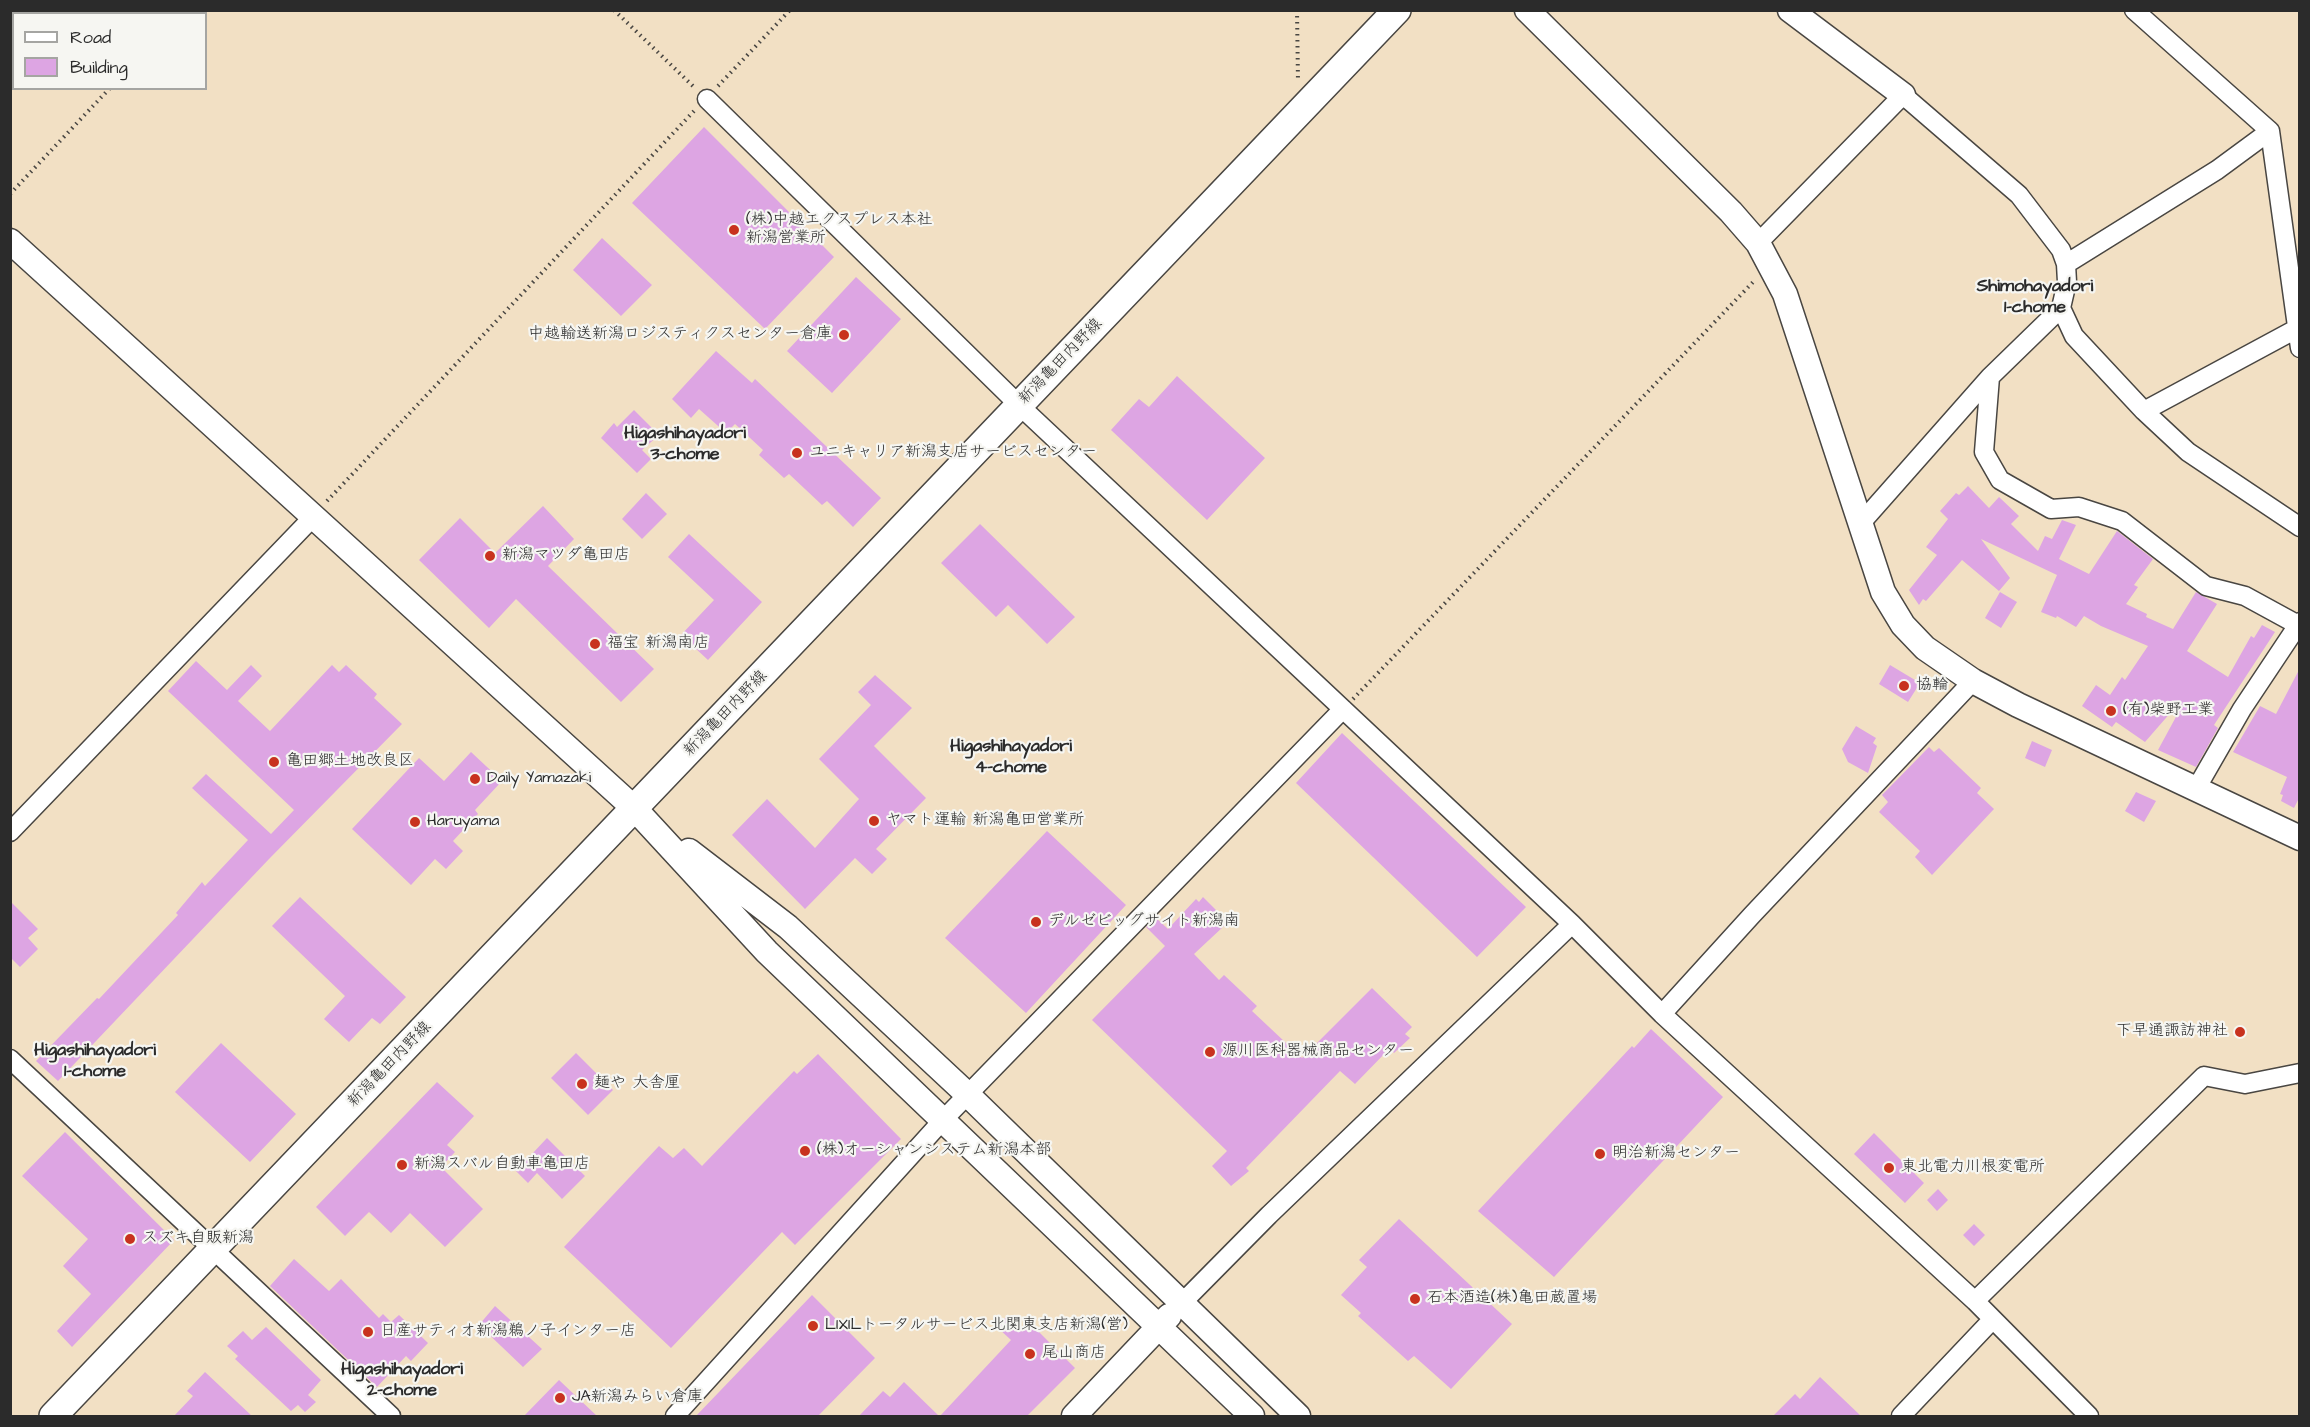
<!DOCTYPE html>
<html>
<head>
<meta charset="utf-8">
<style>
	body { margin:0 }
	#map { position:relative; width:2310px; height:1427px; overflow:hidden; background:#f2e0c4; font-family:"Architects Daughter",sans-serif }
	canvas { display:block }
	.frame { position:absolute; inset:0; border:12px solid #2b2b2b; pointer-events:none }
	.legend { position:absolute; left:12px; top:12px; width:195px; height:78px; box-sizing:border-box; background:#f6f6f2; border:2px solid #a5a5a2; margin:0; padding:8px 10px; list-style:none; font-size:18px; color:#2b2b2b }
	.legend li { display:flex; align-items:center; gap:12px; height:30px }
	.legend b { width:30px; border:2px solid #a5a5a2 }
</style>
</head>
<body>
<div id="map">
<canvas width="2310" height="1427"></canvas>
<div class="frame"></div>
<ul class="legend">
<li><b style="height:8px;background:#fff"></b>Road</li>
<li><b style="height:16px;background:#dda5e3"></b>Building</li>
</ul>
</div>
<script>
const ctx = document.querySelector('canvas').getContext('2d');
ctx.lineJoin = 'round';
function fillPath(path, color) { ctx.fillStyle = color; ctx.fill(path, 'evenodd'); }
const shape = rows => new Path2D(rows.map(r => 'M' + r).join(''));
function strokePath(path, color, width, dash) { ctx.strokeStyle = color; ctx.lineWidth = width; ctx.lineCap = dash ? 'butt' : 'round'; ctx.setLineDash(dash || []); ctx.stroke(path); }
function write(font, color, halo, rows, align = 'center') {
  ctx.font = font + ' "Architects Daughter","Klee One",sans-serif'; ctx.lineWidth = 4.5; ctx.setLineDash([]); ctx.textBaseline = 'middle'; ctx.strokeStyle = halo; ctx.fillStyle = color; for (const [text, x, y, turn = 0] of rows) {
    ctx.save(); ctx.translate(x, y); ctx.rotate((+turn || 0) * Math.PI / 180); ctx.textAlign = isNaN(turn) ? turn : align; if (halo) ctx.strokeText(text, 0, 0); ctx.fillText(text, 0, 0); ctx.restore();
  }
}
fillPath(shape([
	[704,127,834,257,765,329,632,203],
	[602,238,652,285,621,316,573,270],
	[856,277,901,319,832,393,787,351],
	[716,351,752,383,755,379,881,498,853,527,827,501,822,505,789,474,784,478,759,455,763,450,735,424,726,433,699,409,691,418,672,399],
	[1177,376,1265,458,1207,520,1111,430,1139,399,1149,407],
	[634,410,659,435,642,450,651,459,637,473,601,438,614,423,617,427],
	[1968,486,1989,508,1999,497,2019,516,2011,524,2038,551,2045,536,2052,539,2062,520,2076,525,2059,559,2089,574,2117,531,2153,559,2134,585,2138,587,2126,604,2147,614,2146,617,2173,629,2196,592,2217,604,2187,651,2228,677,2251,636,2254,638,2262,625,2275,632,2214,725,2218,728,2196,767,2158,750,2177,715,2172,711,2145,742,2116,722,2112,727,2082,706,2096,685,2110,695,2122,677,2125,680,2148,646,2101,626,2084,616,2076,627,2057,616,2056,618,2041,612,2057,575,1981,539,2010,578,1999,591,1962,560,1926,601,1923,599,1919,605,1909,590,1937,555,1926,547,1948,519,1940,511,1956,493,1959,495],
	[646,493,667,514,642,539,622,519],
	[543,506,574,539,548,566,654,669,621,702,516,599,489,628,419,560,460,518,495,553],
	[980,524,1075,617,1047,644,1008,605,996,617,941,563],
	[689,534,762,602,708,660,681,635,714,600,668,557],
	[2000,592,2017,602,2001,628,1985,618],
	[196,661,227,690,251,665,262,676,238,701,270,731,332,665,339,672,346,665,377,694,374,698,402,724,269,859,58,1081,36,1061,97,998,99,999,178,915,176,913,202,882,205,886,248,840,192,788,206,774,271,834,294,810,168,691],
	[1890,665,1920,683,1908,702,1879,684],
	[2300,668,2300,796,2294,808,2281,801,2283,795,2280,794,2287,777,2233,752,2260,706,2276,714],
	[875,675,912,708,874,746,926,798,876,849,887,859,872,874,855,858,805,909,732,835,767,799,815,848,859,799,819,759,871,705,858,692],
	[1856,726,1876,738,1873,743,1877,746,1868,773,1848,762,1842,749],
	[1342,733,1526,907,1477,957,1296,783],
	[2032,741,2052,750,2045,767,2025,758],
	[1929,747,1934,752,1939,748,1981,788,1977,793,1994,809,1932,875,1915,857,1920,851,1879,812,1888,802,1882,795],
	[471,752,502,781,475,810,478,814,453,841,463,851,446,869,435,859,411,885,352,829,419,758,444,781],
	[2136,792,2156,801,2144,822,2125,811],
	[1047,831,1126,905,1026,1013,945,938],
	[300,897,406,997,380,1024,372,1018,349,1042,324,1019,345,996,272,926],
	[1203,897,1225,919,1221,923,1224,926,1194,954,1219,980,1224,975,1257,1006,1252,1011,1302,1058,1372,988,1412,1027,1405,1034,1410,1038,1394,1053,1390,1048,1355,1084,1340,1071,1246,1168,1249,1171,1231,1186,1212,1166,1227,1151,1092,1020,1165,946,1146,927,1156,918,1168,929,1196,899,1199,902],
	[10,901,38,929,28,938,38,949,20,967,10,957],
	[1651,1029,1723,1097,1554,1277,1478,1211,1632,1046,1634,1048],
	[221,1043,296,1114,250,1162,175,1092],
	[576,1053,613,1090,588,1115,551,1078],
	[818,1054,901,1139,795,1245,782,1232,671,1348,564,1247,659,1146,673,1158,684,1148,702,1166,794,1071,797,1074],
	[437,1082,474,1116,447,1145,455,1152,441,1167,483,1209,445,1247,410,1213,391,1233,369,1212,345,1236,316,1207],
	[65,1132,174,1240,72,1347,57,1331,91,1294,63,1266,88,1239,22,1176],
	[1874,1133,1924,1183,1905,1203,1854,1154],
	[547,1138,585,1176,562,1199,537,1173,528,1183,516,1171],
	[1938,1189,1948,1200,1937,1211,1927,1200],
	[1399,1219,1512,1324,1451,1389,1414,1356,1408,1361,1358,1316,1361,1313,1341,1295,1367,1267,1359,1260],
	[1974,1224,1985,1235,1974,1246,1963,1235],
	[294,1259,329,1291,341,1279,379,1318,383,1314,391,1322,399,1315,428,1343,411,1361,406,1356,377,1387,270,1286],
	[812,1295,875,1358,818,1416,696,1416],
	[495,1306,542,1349,523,1367,479,1325],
	[1007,1316,1021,1329,1028,1321,1075,1368,1027,1416,940,1416,1011,1340,997,1327],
	[266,1327,321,1380,308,1395,316,1402,305,1412,298,1405,291,1411,235,1359,238,1356,227,1346,243,1331,252,1340],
	[205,1372,252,1416,174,1416,193,1396,187,1391],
	[1820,1377,1861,1416,1773,1416,1795,1394,1800,1399],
	[559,1380,597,1416,524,1416],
	[904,1382,939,1416,859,1416,883,1391,890,1397]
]), '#dda5e3');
const street = shape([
	[2134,10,2270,131,2300,348],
	[707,99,1020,406,1572,924,1662,1014,1975,1301,2089,1416],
	[1758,243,1903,95,2019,195,2061,250,2066,264,2067,282,2061,308,1990,377,1861,523],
	[2066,264,2217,170,2270,131],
	[2061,308,2074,336,2144,411,2188,452,2300,527],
	[1990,377,1984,452,2000,480,2051,509,2079,507,2122,521,2206,586,2245,596,2300,626],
	[2144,411,2298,328],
	[2196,789,2242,709,2300,622],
	[10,832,314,516],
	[1662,1014,1752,915,1973,681],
	[10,1059,391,1416],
	[1975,1301,2204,1076,2245,1084,2300,1073],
	[1181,1304,1269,1215,1572,924],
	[675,1416,942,1121,1343,709],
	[1901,1416,1992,1320]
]);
const secondary = shape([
	[1527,10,1731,212,1758,243,1785,294,1883,592,1903,625,1925,648,1973,681,2018,705,2300,838],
	[1790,10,1903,95],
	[10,241,635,809,767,952,1252,1416],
	[689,851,788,927,967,1094,1298,1416],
	[1074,1416,1169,1316]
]);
const primary = shape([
	[53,1416,1397,10]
]);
strokePath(street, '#494642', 21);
strokePath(secondary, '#494642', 27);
strokePath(primary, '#494642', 30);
strokePath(shape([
	[614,10,695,88],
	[1297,10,1298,82],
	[181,14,184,10],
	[718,86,790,10],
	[10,194,110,88],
	[327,501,694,111],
	[1353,699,1755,280]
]), '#494642', 4, [1.5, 4.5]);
strokePath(street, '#fff', 18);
strokePath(secondary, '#fff', 24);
strokePath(primary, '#fff', 27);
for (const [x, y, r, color] of [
	[734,230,6,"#c8321e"],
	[844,335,6,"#c8321e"],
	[797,453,6,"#c8321e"],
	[490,556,6,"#c8321e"],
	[595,644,6,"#c8321e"],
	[1904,686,6,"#c8321e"],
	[2111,711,6,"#c8321e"],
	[274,762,6,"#c8321e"],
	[475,779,6,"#c8321e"],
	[874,821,6,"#c8321e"],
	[415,822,6,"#c8321e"],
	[1036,922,6,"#c8321e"],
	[2240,1032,6,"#c8321e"],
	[1210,1052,6,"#c8321e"],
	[582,1084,6,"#c8321e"],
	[805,1151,6,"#c8321e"],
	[1600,1154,6,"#c8321e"],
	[402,1165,6,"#c8321e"],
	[1889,1168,6,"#c8321e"],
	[130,1239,6,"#c8321e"],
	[1415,1299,6,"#c8321e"],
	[813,1326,6,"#c8321e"],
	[368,1332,6,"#c8321e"],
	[1030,1354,6,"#c8321e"],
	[560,1398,6,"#c8321e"]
]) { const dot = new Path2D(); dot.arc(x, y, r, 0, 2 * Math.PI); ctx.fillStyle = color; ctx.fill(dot); strokePath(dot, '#f6f6f2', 2); }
write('16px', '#2b2b2b', '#f6f6f2', [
	["(株)中越エクスプレス本社",746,221],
	["新潟営業所",746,239],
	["中越輸送新潟ロジスティクスセンター倉庫",832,335,"right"],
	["ユニキャリア新潟支店サービスセンター",809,453],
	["新潟マツダ亀田店",502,556],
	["福宝 新潟南店",607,644],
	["協輪",1916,686],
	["(有)柴野工業",2123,711],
	["亀田郷土地改良区",286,762],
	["Daily Yamazaki",487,779],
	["ヤマト運輸 新潟亀田営業所",886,821],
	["Haruyama",427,822],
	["デルゼビッグサイト新潟南",1048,922],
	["下早通諏訪神社",2228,1032,"right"],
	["源川医科器械商品センター",1222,1052],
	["麺や 大舎厘",594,1084],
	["(株)オーシャンシステム新潟本部",817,1151],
	["明治新潟センター",1612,1154],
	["新潟スバル自動車亀田店",414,1165],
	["東北電力川根変電所",1901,1168],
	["スズキ自販新潟",142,1239],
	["石本酒造(株)亀田蔵置場",1427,1299],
	["LIXILトータルサービス北関東支店新潟(営)",825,1326],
	["日産サティオ新潟鵜ノ子インター店",380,1332],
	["尾山商店",1042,1354],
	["JA新潟みらい倉庫",572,1398]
], 'left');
write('16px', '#2b2b2b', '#f6f6f2', [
	["新潟亀田内野線",1061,362,-46],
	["新潟亀田内野線",726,714,-46],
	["新潟亀田内野線",390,1065,-46]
]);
write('bold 18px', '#2b2b2b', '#f6f6f2', [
	["Shimohayadori",2035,287],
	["1-chome",2035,308],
	["Higashihayadori",685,434],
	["3-chome",685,455],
	["Higashihayadori",1011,747],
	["4-chome",1011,768],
	["Higashihayadori",95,1051],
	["1-chome",95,1072],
	["Higashihayadori",402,1370],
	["2-chome",402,1391]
]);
</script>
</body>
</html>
